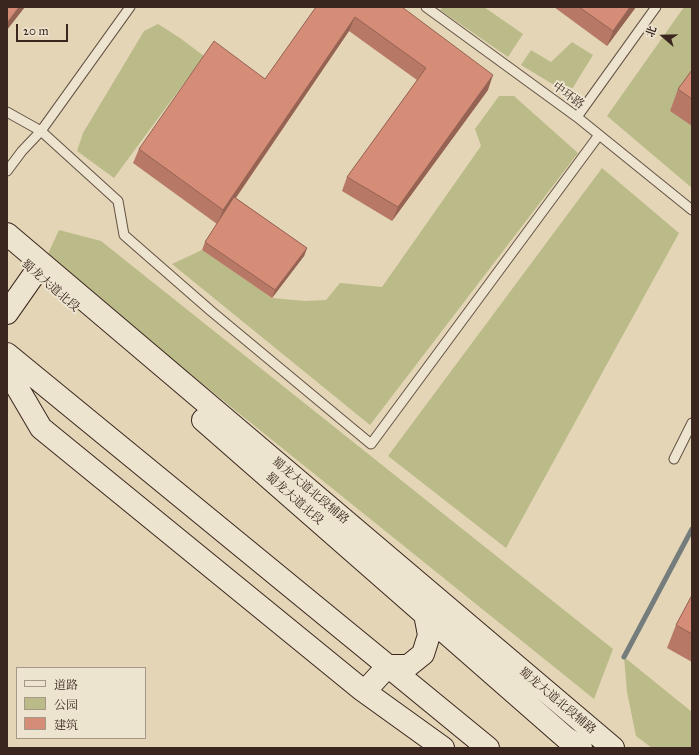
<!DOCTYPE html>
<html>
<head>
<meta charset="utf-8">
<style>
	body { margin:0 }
	#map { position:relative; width:699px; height:755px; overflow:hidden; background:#e3d5b6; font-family:"IM FELL Great Primer","Noto Serif SC",serif }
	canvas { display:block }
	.frame { position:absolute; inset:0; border:8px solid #3a261e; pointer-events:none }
	.legend { position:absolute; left:16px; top:667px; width:130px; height:72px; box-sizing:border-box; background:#ede4d0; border:1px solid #a59889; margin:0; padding:5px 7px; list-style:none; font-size:12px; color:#3a261e }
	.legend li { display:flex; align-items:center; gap:8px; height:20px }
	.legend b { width:20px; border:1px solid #a59889 }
	.north { position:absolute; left:643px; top:16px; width:40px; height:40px; -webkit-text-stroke:3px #ede4d0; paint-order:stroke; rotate:290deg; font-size:11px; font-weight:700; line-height:16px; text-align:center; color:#3a261e }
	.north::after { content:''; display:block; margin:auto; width:14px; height:18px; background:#3a261e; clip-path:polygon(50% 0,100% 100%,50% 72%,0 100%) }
	.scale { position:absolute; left:16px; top:24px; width:52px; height:18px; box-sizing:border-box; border:2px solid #3a261e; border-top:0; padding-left:5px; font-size:12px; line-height:14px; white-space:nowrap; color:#3a261e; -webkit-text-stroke:3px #ede4d0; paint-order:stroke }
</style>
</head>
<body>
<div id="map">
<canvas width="699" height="755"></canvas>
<div class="frame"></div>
<ul class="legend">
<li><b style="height:5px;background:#ede4d0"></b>道路</li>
<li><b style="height:11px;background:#bbbb89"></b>公园</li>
<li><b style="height:11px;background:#d58d77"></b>建筑</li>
</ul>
<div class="north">北</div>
<div class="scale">20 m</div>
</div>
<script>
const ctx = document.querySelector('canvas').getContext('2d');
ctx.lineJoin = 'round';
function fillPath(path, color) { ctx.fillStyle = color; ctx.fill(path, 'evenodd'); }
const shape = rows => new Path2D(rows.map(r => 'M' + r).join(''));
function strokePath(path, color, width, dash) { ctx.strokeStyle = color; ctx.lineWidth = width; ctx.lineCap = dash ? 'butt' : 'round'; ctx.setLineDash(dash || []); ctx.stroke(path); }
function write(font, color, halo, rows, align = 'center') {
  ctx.font = font + ' "IM FELL Great Primer","Noto Serif SC",serif'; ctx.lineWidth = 4; ctx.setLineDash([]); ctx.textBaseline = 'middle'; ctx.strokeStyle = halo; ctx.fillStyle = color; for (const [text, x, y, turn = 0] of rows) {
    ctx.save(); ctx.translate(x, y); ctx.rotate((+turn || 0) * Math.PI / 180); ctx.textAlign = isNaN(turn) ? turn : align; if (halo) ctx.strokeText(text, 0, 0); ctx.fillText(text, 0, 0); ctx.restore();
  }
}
fillPath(shape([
	[443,7,484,7,523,34,508,57,440,10],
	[684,7,692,7,692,188,607,116],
	[158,24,180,38,204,56,114,178,77,151,83,133,144,31],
	[572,42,593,55,569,94,521,65,531,50,551,62],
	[499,96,514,96,578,153,370,425,172,264,202,250,272,298,305,301,326,300,340,283,382,287,481,146,475,129],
	[602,168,679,233,506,548,388,456],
	[59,230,101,241,613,649,594,699,46,258],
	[624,657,692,712,692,748,652,748,636,736,627,692]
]), '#bbbb89');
strokePath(shape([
	[624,657,692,529]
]), '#747c7c', 5);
const lane = shape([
	[426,7,577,117,692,210],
	[7,112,41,131,118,201,124,235,211,311,371,444,599,135],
	[577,117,656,7],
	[7,171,22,151,41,131,130,7],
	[674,459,692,423]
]);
const secondary = shape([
	[7,234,613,748],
	[7,313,35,273],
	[7,354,488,748],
	[7,370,41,428,361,689,443,748],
	[203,420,566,738,581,748],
	[365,691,388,666,408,666,423,654,429,635,425,614,429,609]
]);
strokePath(lane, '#645244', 11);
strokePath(secondary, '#3a261e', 24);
strokePath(lane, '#ede4d0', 9);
strokePath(secondary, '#ede4d0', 22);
fillPath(shape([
	[316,7,402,7,488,90,392,221,342,191,347,177,417,80,349,31,236,198,307,248,304,256,272,298,202,250,205,242,217,224,133,163,139,149,265,79],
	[554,7,636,7,607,46],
	[692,70,692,126,670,111,678,89],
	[692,595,692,662,667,648,676,625]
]), '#b77966');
fillPath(shape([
	[19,7,25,7,7,30,7,23],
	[630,7,636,7,607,46,613,31],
	[355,17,349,31,217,225,223,210],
	[493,75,488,90,392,221,398,207],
	[307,248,304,256,272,298,275,290]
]), '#956353');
const building = shape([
	[7,7,19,7,7,23,7,7],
	[316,7,402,7,493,75,398,207,347,177,426,68,355,17,223,210,139,149,214,41,265,79,316,7],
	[579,7,630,7,613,31,579,7],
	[692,70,692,99,678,89,692,70],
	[234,197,307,248,275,290,205,242,234,197],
	[692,595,692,634,676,625,692,595]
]);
fillPath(building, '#d58d77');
strokePath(building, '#956353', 1);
write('12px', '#3a261e', '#ede4d0', [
	["中环路",568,96,36],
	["蜀龙大道北段",50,286,41],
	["蜀龙大道北段辅路",310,491,40],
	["蜀龙大道北段",294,499,41],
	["蜀龙大道北段辅路",557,701,40]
]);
</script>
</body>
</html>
